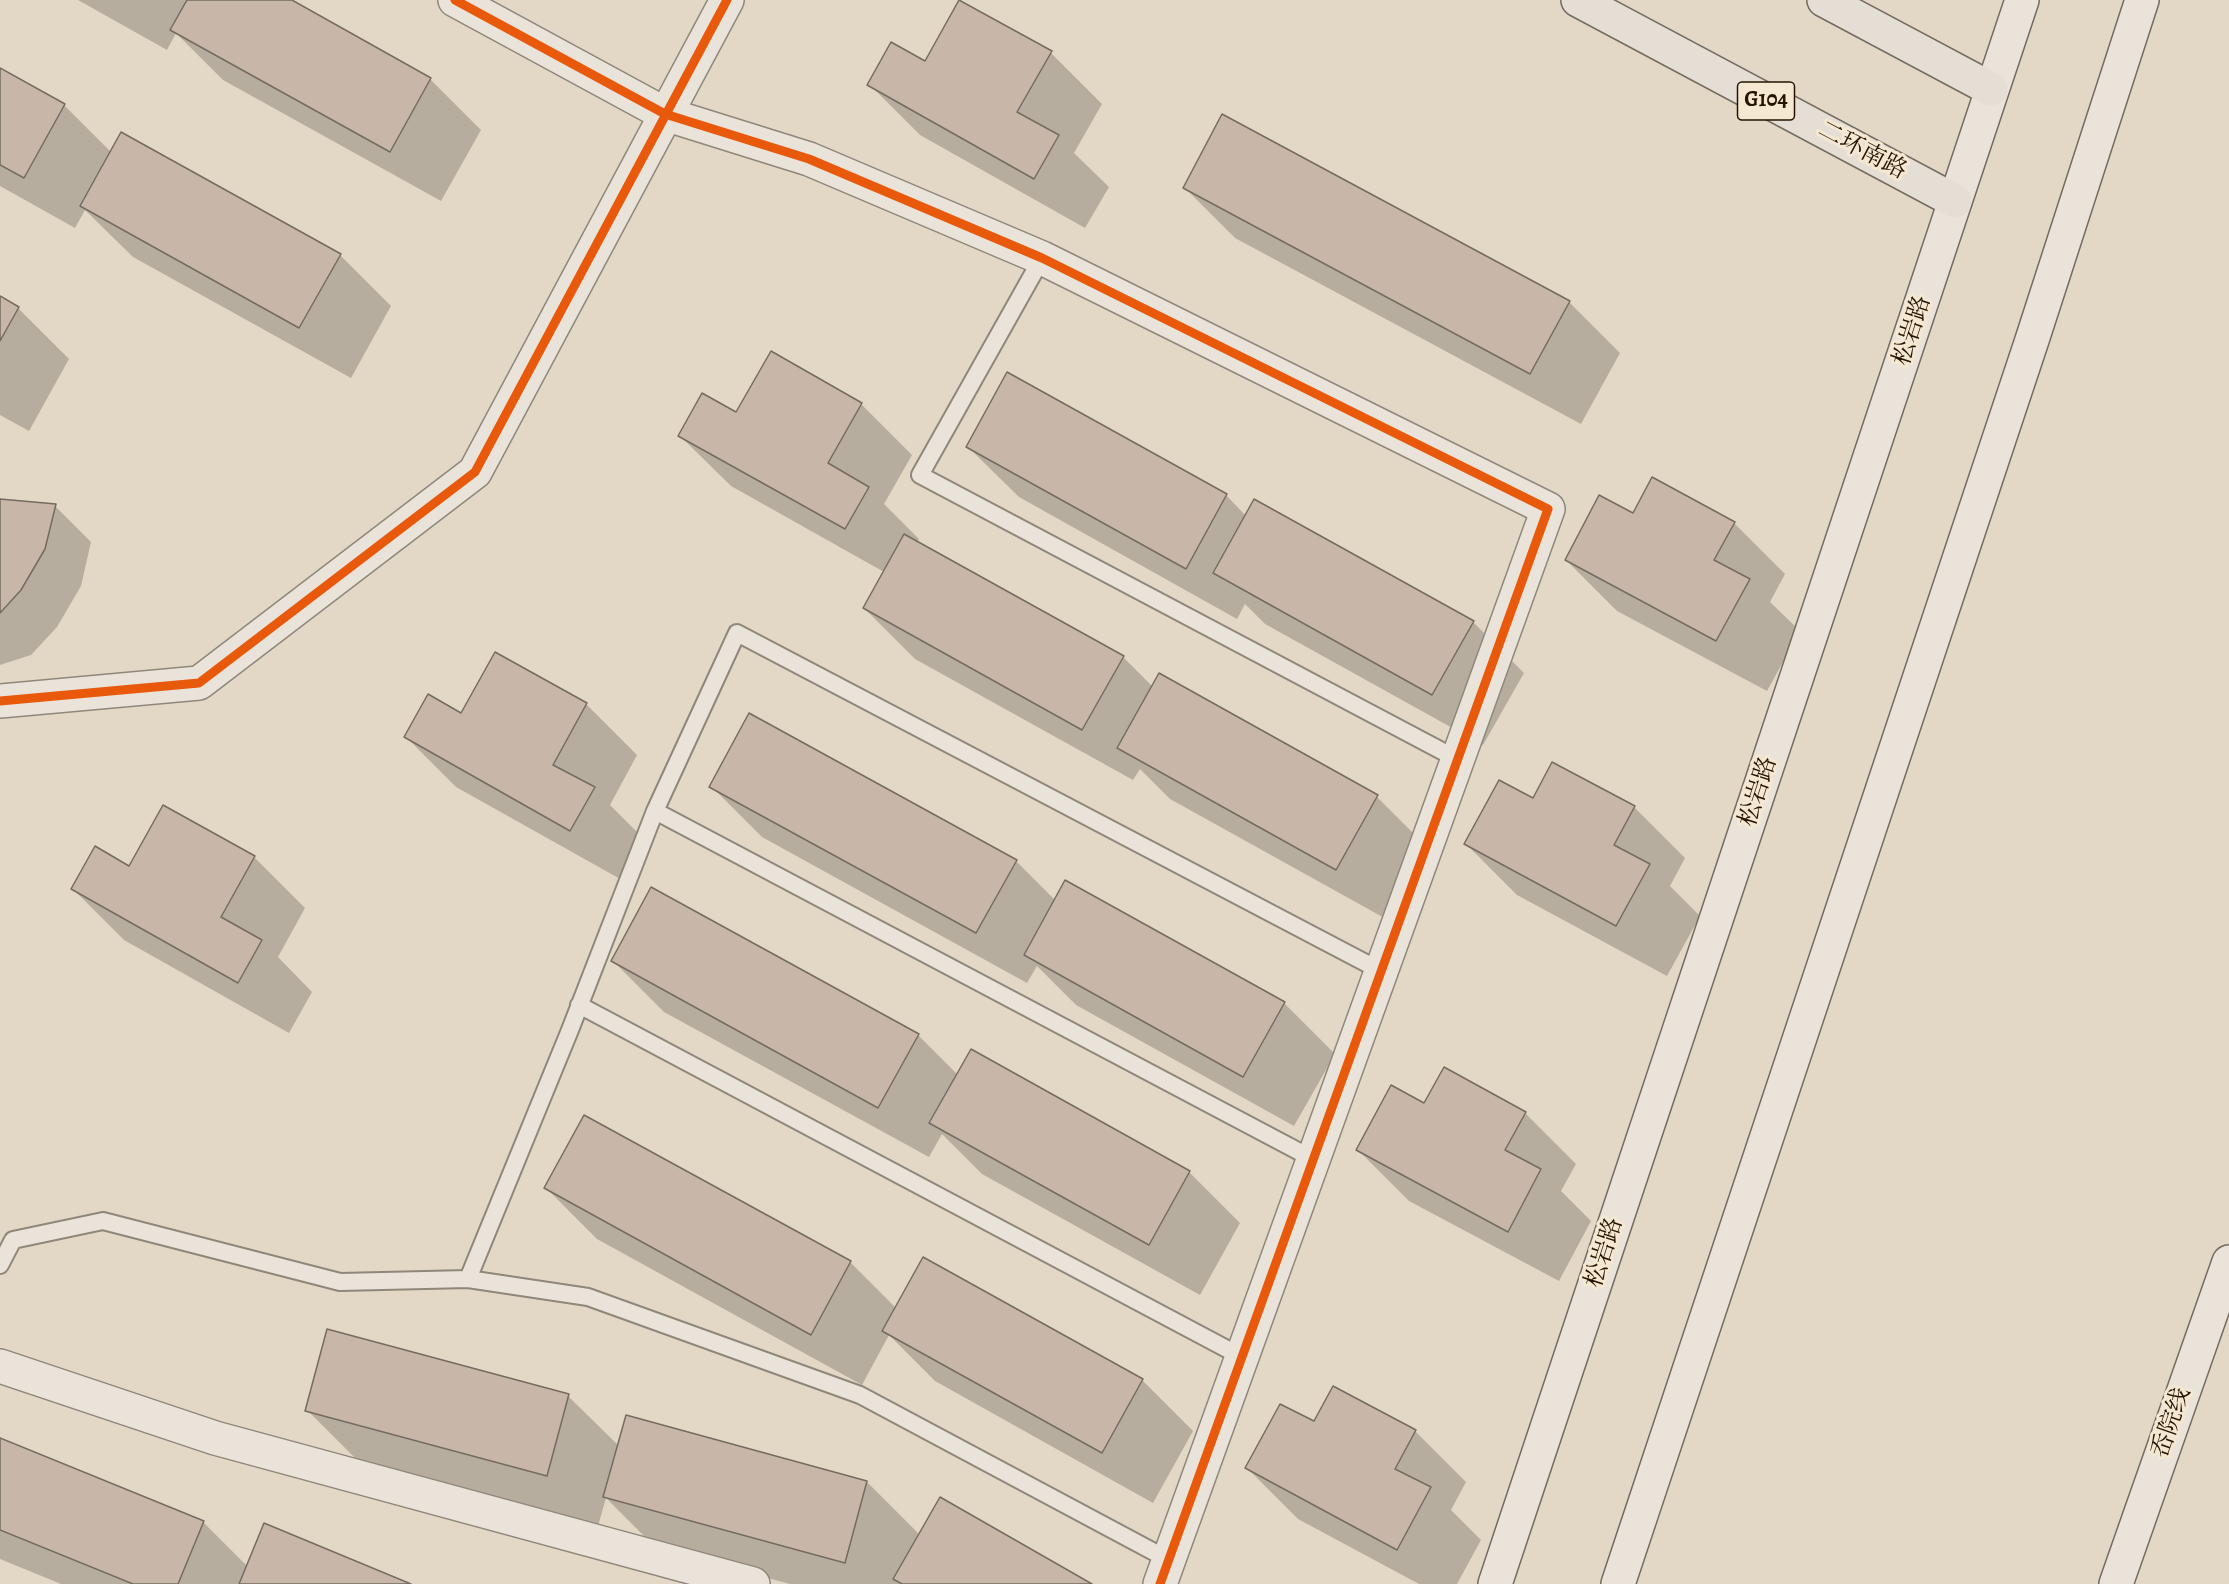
<!DOCTYPE html>
<html>
<head>
<meta charset="utf-8">
<style>
	body { margin:0 }
	canvas { display:block; background:#e3d8c6 }
</style>
</head>
<body>
<canvas width="2229" height="1584"></canvas>
<script>
const ctx = document.querySelector('canvas').getContext('2d');
ctx.lineJoin = 'round';
function fillPath(path, color) { ctx.fillStyle = color; ctx.fill(path, 'evenodd'); }
const shape = rows => new Path2D(rows.map(r => 'M' + r).join(''));
function strokePath(path, color, width, dash) { ctx.strokeStyle = color; ctx.lineWidth = width; ctx.lineCap = dash ? 'butt' : 'round'; ctx.setLineDash(dash || []); ctx.stroke(path); }
function write(font, color, halo, rows, align = 'center') {
  ctx.font = font + ' Alegreya,"Noto Serif SC",serif'; ctx.lineWidth = 6; ctx.setLineDash([]); ctx.textBaseline = 'middle'; ctx.strokeStyle = halo; ctx.fillStyle = color; for (const [text, x, y, turn = 0] of rows) {
    ctx.save(); ctx.translate(x, y); ctx.rotate((+turn || 0) * Math.PI / 180); ctx.textAlign = isNaN(turn) ? turn : align; if (halo) ctx.strokeText(text, 0, 0); ctx.fillText(text, 0, 0); ctx.restore();
  }
}
fillPath(shape([
	[78,0,288,0,430,79,481,130,441,201,223,80,176,33,167,50],
	[1051,53,1102,104,1074,153,1109,187,1085,228,920,135,869,84,926,63],
	[0,70,64,105,112,153,340,255,391,306,351,378,133,257,85,210,75,228,0,186],
	[1185,188,1569,302,1620,353,1581,424,1235,238],
	[0,298,18,308,69,359,29,431,0,415],
	[861,404,912,455,884,504,919,539,917,543,1123,657,1153,687,1159,675,1377,797,1428,848,1388,920,1170,799,1140,769,1133,780,915,659,864,608,884,572,731,486,680,436,737,414],
	[968,447,1226,495,1246,516,1473,622,1524,673,1483,745,1265,624,1245,604,1237,619,1019,497],
	[0,500,55,506,91,542,81,586,57,627,31,655,0,665],
	[1633,515,1734,523,1785,574,1770,602,1800,631,1767,691,1617,611,1566,560],
	[496,654,586,704,637,755,610,805,645,840,622,880,456,787,405,736,462,715],
	[711,786,1016,861,1056,901,1284,1003,1335,1054,1294,1126,1076,1005,1037,966,1027,983,762,837],
	[1634,807,1685,858,1670,886,1700,916,1667,976,1517,895,1466,844],
	[254,857,305,908,278,957,312,992,289,1033,124,940,73,889,129,868],
	[613,961,918,1035,958,1075,971,1051,1189,1172,1240,1223,1200,1295,982,1174,942,1134,929,1157,664,1012],
	[1425,1105,1525,1113,1576,1164,1561,1191,1591,1221,1559,1281,1409,1201,1358,1150],
	[585,1117,850,1262,896,1308,1142,1380,1193,1431,1153,1503,935,1381,889,1335,862,1385,597,1239,546,1188],
	[568,1396,619,1446,867,1482,918,1533,916,1540,1089,1584,790,1584,656,1548,606,1498,598,1526,358,1461,307,1410],
	[1314,1424,1415,1431,1466,1482,1451,1510,1481,1540,1457,1584,1419,1584,1298,1519,1247,1468],
	[0,1440,203,1522,248,1567,408,1584,61,1584,0,1559]
]), '#0003');
const building = shape([
	[187,0,292,0,431,78,390,152,170,30,187,0],
	[959,0,1052,51,1017,112,1059,135,1034,179,867,85,891,42,925,61,959,0],
	[0,68,65,104,24,178,0,165,0,68],
	[1222,114,1570,301,1530,374,1183,188,1222,114],
	[121,132,341,254,299,328,80,206,121,132],
	[0,296,19,307,0,341,0,296],
	[771,351,862,403,828,463,869,487,845,529,678,436,702,393,736,412,771,351],
	[1007,372,1227,494,1186,569,966,447,1007,372],
	[1652,477,1735,522,1714,560,1750,579,1716,641,1565,560,1599,495,1633,513,1652,477],
	[0,499,56,504,45,549,21,590,0,613,0,499],
	[1254,499,1474,621,1432,695,1213,573,1254,499],
	[904,534,1124,656,1082,730,863,608,904,534],
	[495,652,587,703,553,765,595,787,570,831,404,737,428,694,461,713,495,652],
	[1159,673,1378,795,1336,870,1117,748,1159,673],
	[749,713,1017,860,976,933,709,787,749,713],
	[1552,762,1635,806,1614,845,1650,864,1616,926,1464,844,1499,780,1533,798,1552,762],
	[163,805,255,856,221,917,262,940,238,983,71,889,95,846,129,866,163,805],
	[1065,880,1285,1002,1243,1077,1024,955,1065,880],
	[651,887,919,1034,878,1108,611,961,651,887],
	[971,1049,1190,1171,1149,1245,929,1123,971,1049],
	[1444,1067,1526,1112,1505,1150,1541,1169,1508,1232,1356,1150,1391,1085,1424,1103,1444,1067],
	[584,1115,851,1261,811,1335,544,1188,584,1115],
	[923,1257,1143,1379,1102,1453,882,1331,923,1257],
	[327,1329,569,1394,547,1476,305,1411,327,1329],
	[1333,1386,1416,1430,1395,1469,1431,1487,1397,1550,1245,1468,1280,1404,1314,1421,1333,1386],
	[626,1415,867,1481,845,1563,603,1497,626,1415],
	[0,1438,204,1521,178,1584,133,1584,0,1530,0,1438],
	[940,1497,1092,1584,902,1584,893,1579,940,1497],
	[264,1523,411,1584,239,1584,264,1523]
]);
fillPath(building, '#c8b6a9');
strokePath(building, '#746c60', 1.5);
const lane = shape([
	[1042,258,920,475,1457,759],
	[655,811,1313,1159],
	[579,1005,1242,1357],
	[0,1265,13,1240,103,1221,340,1282,468,1279,570,1030,655,811,737,633,1381,971],
	[468,1279,588,1297,860,1395,1169,1560]
]);
const street = shape([
	[455,0,665,114,809,159,1042,258,1548,509,1160,1584],
	[0,701,199,683,475,472,727,0],
	[0,1366,215,1438,753,1584]
]);
const secondary = shape([
	[1495,1584,2022,0],
	[1618,1584,2032,340,2142,0],
	[2116,1584,2229,1262]
]);
const primary = shape([
	[1578,0,1955,201],
	[1824,0,1991,89]
]);
strokePath(lane, '#8f877a', 20);
strokePath(street, '#8f877a', 36);
strokePath(secondary, '#746c60', 36);
strokePath(primary, '#746c60', 36);
strokePath(lane, '#e9e3da', 16);
strokePath(street, '#e9e3da', 33);
strokePath(secondary, '#e9e3da', 33);
strokePath(primary, '#e5ded4', 33);
strokePath(shape([
	[455,0,665,114,809,159,1042,258,1548,509,1160,1584],
	[0,701,199,683,475,472,727,0]
]), '#e8590c', 9);
for (const [x, y, w] of [
	[1766,101,57]
]) { const box = new Path2D(); box.roundRect(x - w / 2, y - 19, w, 38, 4.5); ctx.fillStyle = '#f5e8d2'; ctx.fill(box); strokePath(box, '#251400', 1.5); }
write('bold 22px', '#251400', null, [
	["G104",1766,101]
]);
write('24px', '#251400', '#f5e8d2', [
	["二环南路",1862,151,28],
	["松岩路",1913,331,-72],
	["松岩路",1759,792,-72],
	["松岩路",1605,1253,-72],
	["岙院线",2172,1423,-71]
]);
</script>
</body>
</html>
